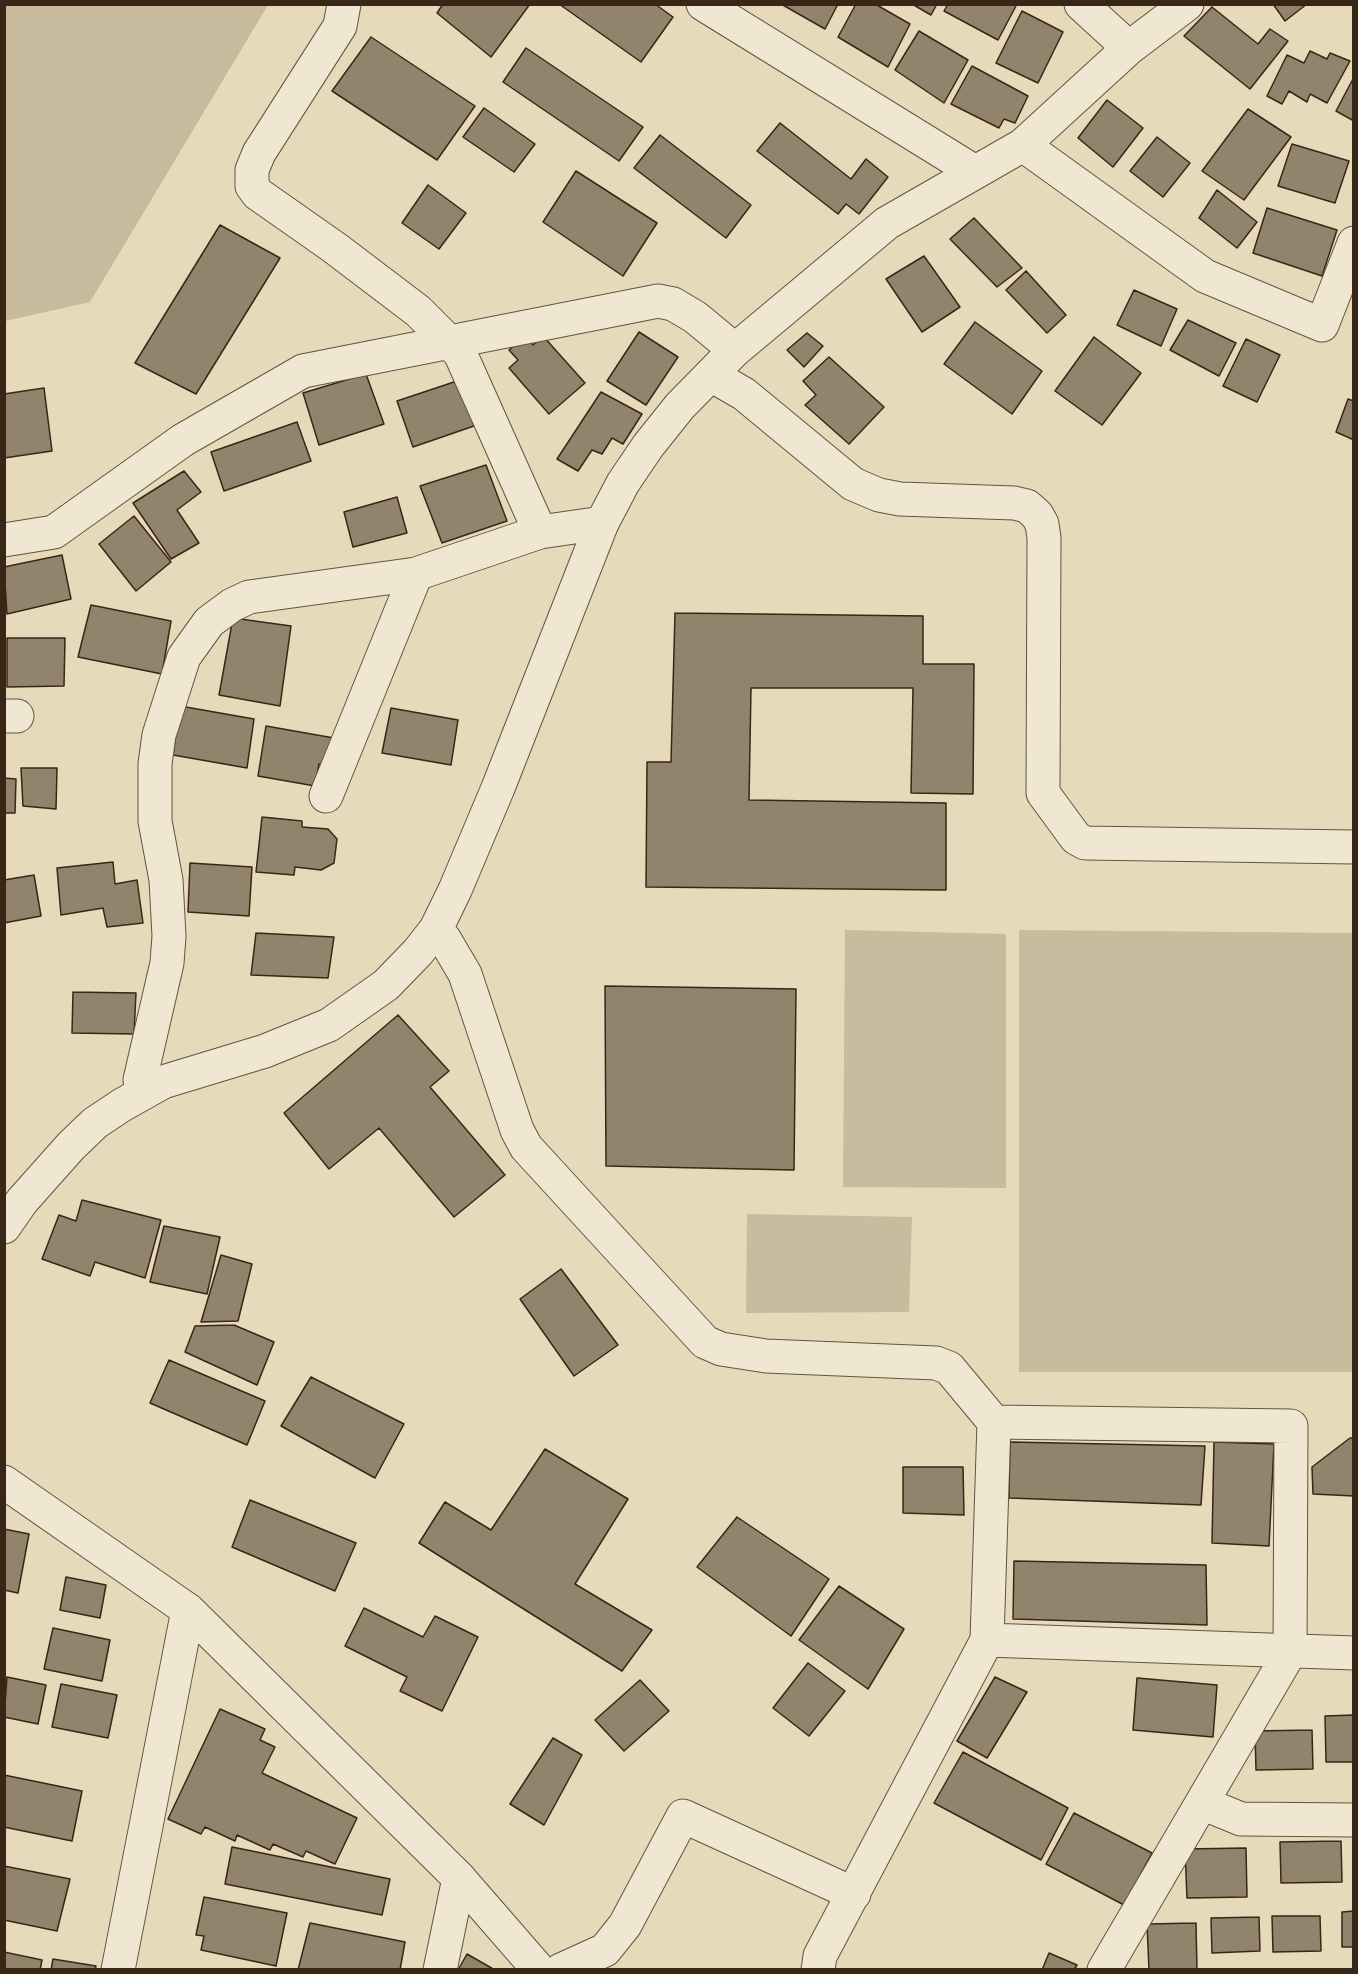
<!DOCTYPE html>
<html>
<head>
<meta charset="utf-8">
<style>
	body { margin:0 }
	#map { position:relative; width:1358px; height:1974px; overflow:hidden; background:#e6daba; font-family:"IM FELL Double Pica",serif }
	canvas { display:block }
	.frame { position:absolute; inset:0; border:6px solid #382617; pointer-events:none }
</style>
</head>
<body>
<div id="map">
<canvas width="1358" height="1974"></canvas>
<div class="frame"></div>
</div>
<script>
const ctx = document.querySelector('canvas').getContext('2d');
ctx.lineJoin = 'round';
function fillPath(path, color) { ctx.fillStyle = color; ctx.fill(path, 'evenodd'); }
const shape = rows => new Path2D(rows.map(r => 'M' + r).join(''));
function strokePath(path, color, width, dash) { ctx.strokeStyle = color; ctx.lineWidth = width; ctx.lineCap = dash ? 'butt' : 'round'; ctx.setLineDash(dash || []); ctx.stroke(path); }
fillPath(shape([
	[4,5,268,5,90,302,5,321],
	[845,930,1006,934,1006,1188,843,1187],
	[1019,930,1353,933,1353,1372,1019,1372],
	[747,1214,912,1217,909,1312,746,1313]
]), '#c8bb9e');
const building = shape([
	[443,4,530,4,491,57,437,13,443,4],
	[559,4,655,4,673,17,641,62,559,4],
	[781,4,838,4,825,29,781,4],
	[856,4,875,4,910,24,888,67,838,37,856,4],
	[912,4,937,4,931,15,912,4],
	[948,4,1017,4,998,40,944,11,948,4],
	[1273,4,1307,4,1285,21,1273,4],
	[1212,7,1258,44,1270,29,1288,41,1250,89,1184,36,1212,7],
	[1022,11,1063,32,1038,83,996,63,1022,11],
	[919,31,968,60,944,103,895,70,919,31],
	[371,37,475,106,437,160,332,91,371,37],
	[526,48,643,127,619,161,503,82,526,48],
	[1310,51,1327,59,1330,53,1350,61,1327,103,1310,94,1307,102,1289,91,1282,104,1267,96,1287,55,1304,63,1310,51],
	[972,66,1028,96,1015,123,1004,119,999,128,951,104,972,66],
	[1354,77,1354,121,1336,111,1354,77],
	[1107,100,1143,128,1113,167,1078,138,1107,100],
	[484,108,535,144,514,172,463,137,484,108],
	[1248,109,1291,137,1244,200,1202,171,1248,109],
	[780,123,851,179,866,159,888,177,859,214,846,204,838,214,757,151,780,123],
	[660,135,751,205,726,238,634,168,660,135],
	[1157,137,1190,163,1163,197,1130,171,1157,137],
	[1292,144,1349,161,1335,203,1278,186,1292,144],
	[576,171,657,223,623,276,543,222,576,171],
	[428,185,466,213,439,249,402,223,428,185],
	[1217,190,1257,222,1237,248,1199,218,1217,190],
	[1267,208,1337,230,1322,276,1253,253,1267,208],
	[974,218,1022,268,997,287,950,239,974,218],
	[220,225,280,258,196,394,135,363,220,225],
	[924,256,960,307,922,332,886,279,924,256],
	[1026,271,1066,315,1047,333,1006,290,1026,271],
	[1134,290,1177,309,1161,346,1117,325,1134,290],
	[1188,320,1236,343,1219,376,1170,350,1188,320],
	[975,322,1042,371,1012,414,944,364,975,322],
	[639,332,678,357,646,405,607,381,639,332],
	[807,333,823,346,804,367,787,350,807,333],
	[526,336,533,345,543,336,585,383,549,414,509,368,518,360,509,350,526,336],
	[1094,337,1141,373,1102,425,1055,391,1094,337],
	[1246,339,1280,355,1257,402,1223,386,1246,339],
	[829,357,884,407,849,444,805,405,816,395,803,381,829,357],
	[366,374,384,424,319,445,303,393,366,374],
	[460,380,474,426,413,447,397,401,460,380],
	[44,388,52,451,4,458,4,394,44,388],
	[601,392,642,414,623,444,612,438,602,454,592,450,578,471,557,459,601,392],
	[1348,399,1354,401,1354,440,1336,432,1348,399],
	[297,422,311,461,224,491,211,452,297,422],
	[486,465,507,521,442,543,420,486,486,465],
	[184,471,201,492,177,510,199,543,171,559,133,503,184,471],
	[397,497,407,533,353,547,344,512,397,497],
	[134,516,171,562,136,591,99,544,134,516],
	[62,555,71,599,7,614,4,567,62,555],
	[91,605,171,621,162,674,78,657,91,605],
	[675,613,923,616,923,664,974,664,973,794,911,793,913,688,751,688,749,800,946,803,946,890,646,887,647,762,671,762,675,613],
	[233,618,291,626,280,706,219,695,233,618],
	[7,638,65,638,64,686,7,687,7,638],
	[180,706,254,719,247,768,173,755,180,706],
	[391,708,458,720,451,765,382,753,391,708],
	[266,726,334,738,329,766,319,764,315,786,258,776,266,726],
	[21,768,57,768,56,809,23,806,21,768],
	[4,778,16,779,15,813,4,813,4,778],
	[262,817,302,821,302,827,328,829,337,839,334,863,321,870,295,867,294,875,256,872,262,817],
	[113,862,115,884,137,880,143,923,107,927,103,908,61,915,57,868,113,862],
	[190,863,252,867,249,916,188,912,190,863],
	[34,875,41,916,4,923,4,880,34,875],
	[256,933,334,937,328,978,251,975,256,933],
	[605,986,796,989,794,1170,606,1166,605,986],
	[73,992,136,993,134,1034,72,1033,73,992],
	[398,1015,449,1071,430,1087,505,1175,454,1217,379,1128,329,1169,284,1113,398,1015],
	[82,1200,161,1220,145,1278,95,1262,90,1276,42,1259,59,1215,76,1221,82,1200],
	[164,1226,220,1237,207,1294,150,1282,164,1226],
	[221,1255,252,1264,238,1321,201,1322,221,1255],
	[561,1269,618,1345,574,1376,520,1299,561,1269],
	[234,1325,274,1342,257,1385,185,1352,195,1326,234,1325],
	[169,1360,265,1401,247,1445,150,1403,169,1360],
	[311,1377,404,1424,375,1478,281,1426,311,1377],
	[1350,1438,1354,1438,1354,1496,1313,1494,1312,1467,1350,1438],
	[1010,1442,1205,1446,1201,1505,1009,1498,1010,1442],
	[1214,1442,1274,1444,1269,1546,1212,1543,1214,1442],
	[545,1449,628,1499,575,1584,652,1630,622,1671,419,1543,445,1502,491,1530,545,1449],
	[903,1467,963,1467,964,1515,903,1513,903,1467],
	[250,1500,356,1543,335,1591,232,1547,250,1500],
	[737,1517,829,1579,791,1636,697,1567,737,1517],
	[4,1529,29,1534,18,1593,4,1590,4,1529],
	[1014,1561,1206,1565,1207,1625,1013,1619,1014,1561],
	[66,1577,106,1585,100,1618,60,1610,66,1577],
	[839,1586,904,1629,868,1689,799,1640,839,1586],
	[364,1608,423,1637,435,1616,478,1637,442,1711,400,1691,407,1677,345,1646,364,1608],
	[53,1628,110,1640,102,1681,44,1669,53,1628],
	[808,1663,845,1691,809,1736,773,1708,808,1663],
	[7,1677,46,1685,38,1724,4,1717,7,1677],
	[995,1677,1027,1692,987,1758,957,1741,995,1677],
	[1137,1678,1217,1685,1213,1737,1133,1730,1137,1678],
	[640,1680,669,1711,624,1751,595,1720,640,1680],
	[61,1684,117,1695,108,1738,52,1727,61,1684],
	[220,1709,265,1729,260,1740,275,1747,262,1773,357,1818,335,1864,306,1851,303,1857,273,1844,270,1850,237,1835,235,1841,205,1827,201,1834,168,1819,220,1709],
	[1354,1715,1354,1762,1326,1762,1325,1716,1354,1715],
	[1312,1730,1313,1769,1256,1770,1255,1731,1312,1730],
	[553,1738,582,1755,544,1825,510,1804,553,1738],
	[963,1752,1068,1808,1041,1860,934,1803,963,1752],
	[4,1775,82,1791,72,1841,4,1827,4,1775],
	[1074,1813,1152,1853,1124,1905,1046,1864,1074,1813],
	[1341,1841,1342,1882,1281,1883,1280,1842,1341,1841],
	[232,1847,390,1879,382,1915,225,1884,232,1847],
	[1246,1848,1247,1897,1187,1898,1185,1849,1246,1848],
	[4,1866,70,1879,57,1931,4,1920,4,1866],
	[204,1897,287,1913,276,1966,201,1950,204,1936,196,1935,204,1897],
	[1354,1911,1354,1947,1342,1947,1342,1912,1354,1911],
	[1272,1916,1320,1916,1321,1951,1273,1952,1272,1916],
	[1259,1917,1260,1951,1212,1953,1211,1918,1259,1917],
	[310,1923,405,1942,400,1970,298,1970,310,1923],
	[1196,1923,1197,1970,1149,1970,1147,1924,1196,1923],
	[4,1952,42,1960,40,1970,4,1970,4,1952],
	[1049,1953,1077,1965,1074,1970,1042,1970,1049,1953],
	[467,1954,495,1970,458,1970,467,1954],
	[53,1959,96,1966,95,1970,51,1970,53,1959]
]);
fillPath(building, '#92846c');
strokePath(building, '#382617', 1.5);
const minor = shape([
	[344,4,340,26,259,153,252,170,252,186,258,194,335,248,418,311,460,353,540,532,602,523,623,483,648,446,680,406,735,350,887,223,1023,145,1129,48,1187,4],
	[703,4,975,172],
	[1081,4,1129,48],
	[1023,145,1205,276,1322,325,1354,243],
	[711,375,744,394,853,484,879,495,900,499,1014,503,1027,506,1037,515,1042,524,1044,538,1043,793,1076,838,1085,843,1354,847],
	[4,540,54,532,183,440,303,371,658,301,673,304,695,317,735,350],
	[4,716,17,716],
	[326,796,416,574],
	[436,929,445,940,465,974,517,1130,526,1147,705,1342,721,1349,766,1356,936,1363,949,1368,994,1422,987,1640,820,1956,818,1970],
	[142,1093,140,1080,167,963,169,936,166,880,155,821,155,764,159,735,184,657,209,622,232,605,249,597,416,574,540,532],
	[994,1422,1291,1426,1290,1652,1104,1970],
	[987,1640,1354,1653],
	[1202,1803,1241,1819,1354,1820],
	[440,1970,459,1878],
	[561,1970,605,1950,625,1925,683,1816,854,1894]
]);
const tertiary = shape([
	[4,1227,22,1201,71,1146,95,1123,122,1105,163,1082,265,1051,329,1025,386,985,418,952,436,929,455,890,498,788,602,523],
	[4,1482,188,1610,459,1878,539,1970],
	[118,1970,188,1610]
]);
strokePath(minor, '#645340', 35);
strokePath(tertiary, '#645340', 35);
strokePath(minor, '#efe7d2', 33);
strokePath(tertiary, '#efe7d2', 33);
</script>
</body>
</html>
